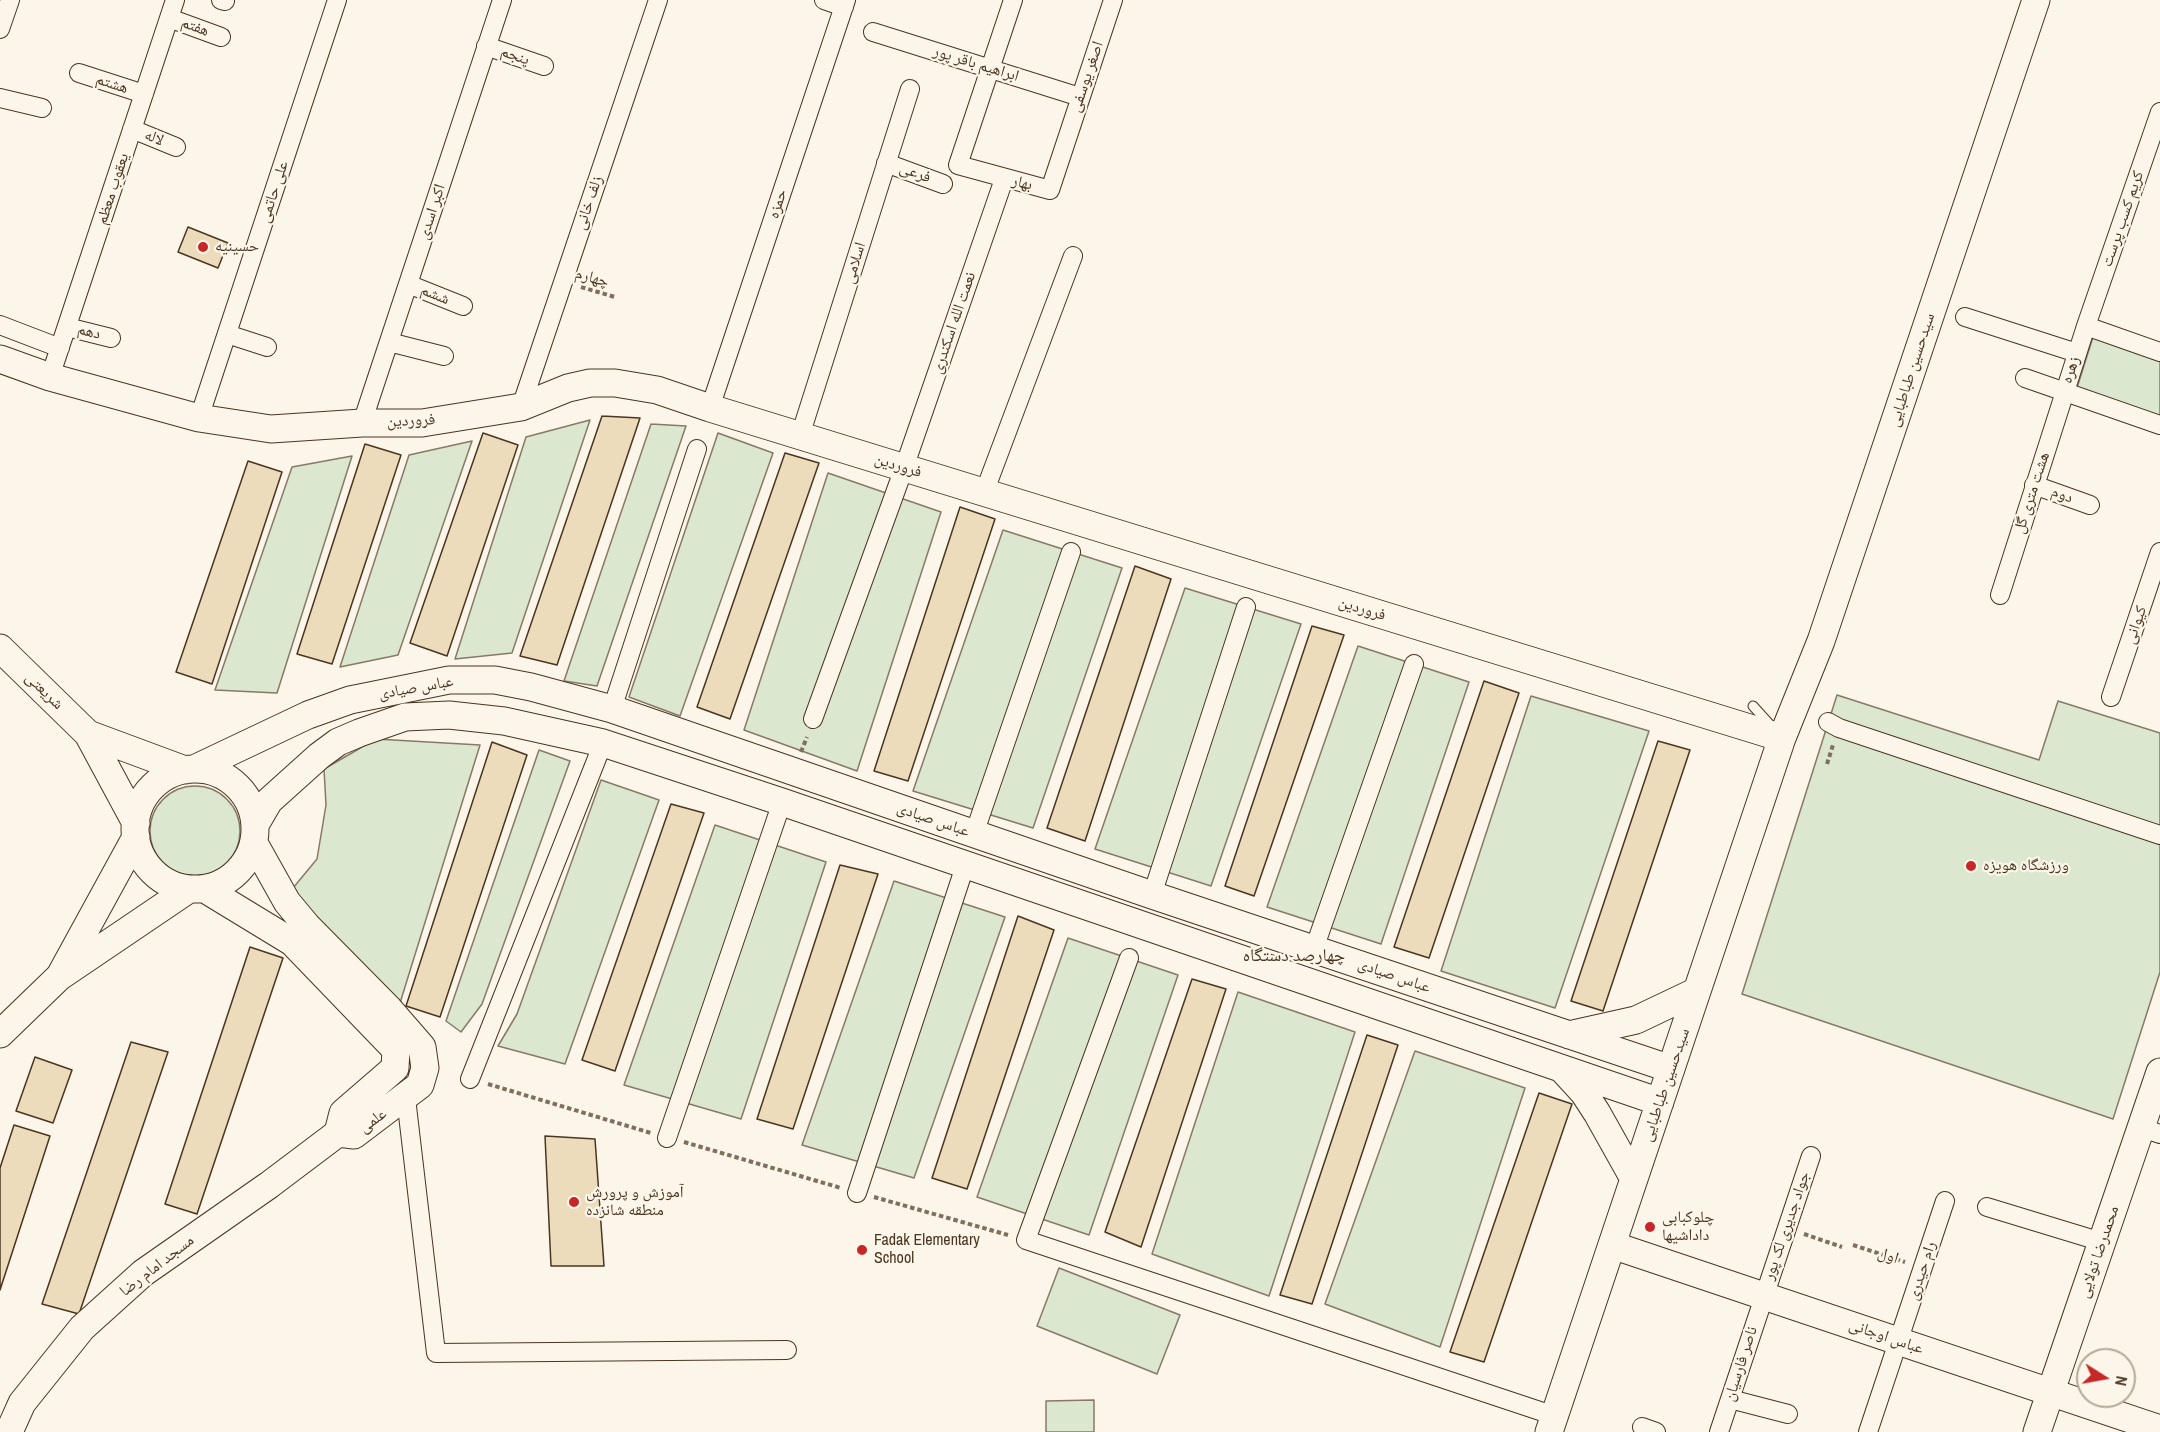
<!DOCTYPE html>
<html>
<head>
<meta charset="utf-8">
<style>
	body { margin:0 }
	#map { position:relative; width:2160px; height:1432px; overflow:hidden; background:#fbf6e9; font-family:"Archivo Narrow",sans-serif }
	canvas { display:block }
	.north { position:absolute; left:2076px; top:1348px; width:60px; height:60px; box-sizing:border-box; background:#fbf6e9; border:2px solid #b4a999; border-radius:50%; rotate:101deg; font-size:16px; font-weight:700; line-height:24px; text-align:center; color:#4a3520 }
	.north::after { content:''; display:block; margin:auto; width:21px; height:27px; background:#c62828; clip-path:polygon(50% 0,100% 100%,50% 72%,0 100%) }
</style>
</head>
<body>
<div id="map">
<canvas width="2160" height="1432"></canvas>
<div class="north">N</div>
</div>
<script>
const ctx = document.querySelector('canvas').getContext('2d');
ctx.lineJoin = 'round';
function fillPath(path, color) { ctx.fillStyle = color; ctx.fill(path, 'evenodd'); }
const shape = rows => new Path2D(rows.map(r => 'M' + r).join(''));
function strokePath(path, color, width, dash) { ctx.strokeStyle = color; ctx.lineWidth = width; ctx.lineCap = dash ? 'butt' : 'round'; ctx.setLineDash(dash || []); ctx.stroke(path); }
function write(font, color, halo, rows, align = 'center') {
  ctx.font = font + ' "Archivo Narrow","Noto Naskh Arabic",sans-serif'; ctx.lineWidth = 4.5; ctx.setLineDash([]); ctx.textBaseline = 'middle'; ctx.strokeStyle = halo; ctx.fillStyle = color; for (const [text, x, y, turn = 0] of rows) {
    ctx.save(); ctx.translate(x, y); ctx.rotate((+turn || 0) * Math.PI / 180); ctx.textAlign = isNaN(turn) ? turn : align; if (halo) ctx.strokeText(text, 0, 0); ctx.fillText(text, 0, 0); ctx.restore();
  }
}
const green = shape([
	[2093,337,2160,359,2160,418,2076,391,2093,337],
	[590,420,512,653,455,659,526,437,590,420],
	[651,424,686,426,597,686,564,681,651,424],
	[718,433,773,453,680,716,629,697,718,433],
	[472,441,398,655,340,667,409,455,472,441],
	[352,456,277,693,215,690,292,467,352,456],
	[828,473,941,512,857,771,744,730,828,473],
	[1003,530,1122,568,1033,828,913,791,1003,530],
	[1185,588,1301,624,1211,886,1095,849,1185,588],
	[1358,646,1469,682,1381,944,1267,907,1358,646],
	[1837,695,2039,760,2058,701,2160,733,2160,972,2113,1119,1742,994,1837,695],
	[1531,696,1649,731,1555,1008,1441,971,1531,696],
	[376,739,480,745,400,1003,313,932,293,888,317,859,326,805,324,769,376,739],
	[539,750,570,761,482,1004,461,1032,446,1021,539,750],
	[601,780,659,800,565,1064,498,1046,517,1014,601,780],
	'150 831a45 45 0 1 1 90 0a45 45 0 1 1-90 0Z',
	[715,825,826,862,741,1119,624,1085,715,825],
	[894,881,1005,917,914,1178,802,1145,894,881],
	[1068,938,1178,975,1089,1235,977,1197,1068,938],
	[1238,992,1355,1032,1269,1296,1152,1254,1238,992],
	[1415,1051,1525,1088,1440,1347,1325,1304,1415,1051],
	[1059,1268,1180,1315,1157,1374,1037,1326,1059,1268],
	[1094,1400,1094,1432,1046,1432,1046,1401,1094,1400]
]);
fillPath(green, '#dce7d0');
strokePath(green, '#887966', 1.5);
const building = shape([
	[188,227,228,243,218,268,178,252,188,227],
	[602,416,640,418,557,665,520,656,602,416],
	[483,433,518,445,447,656,410,643,483,433],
	[365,444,401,455,332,664,297,654,365,444],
	[785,453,819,463,730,719,697,707,785,453],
	[248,461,282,472,212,684,176,672,248,461],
	[960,507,995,519,908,781,874,771,960,507],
	[1135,566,1171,579,1085,841,1047,828,1135,566],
	[1312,626,1344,635,1254,896,1225,886,1312,626],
	[1484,681,1519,693,1429,958,1394,947,1484,681],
	[1658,741,1690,750,1603,1011,1571,1001,1658,741],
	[492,742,527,755,440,1017,406,1006,492,742],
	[671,804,704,813,615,1071,582,1060,671,804],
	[840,865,878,874,793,1129,757,1119,840,865],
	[1018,916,1054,930,967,1189,932,1178,1018,916],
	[250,947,283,958,197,1214,165,1204,250,947],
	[1192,979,1226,989,1141,1247,1105,1232,1192,979],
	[1367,1035,1398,1045,1312,1304,1280,1295,1367,1035],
	[131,1042,168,1052,79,1314,42,1304,131,1042],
	[35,1057,72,1070,53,1123,16,1111,35,1057],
	[1539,1093,1572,1104,1484,1362,1450,1352,1539,1093],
	[14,1125,50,1136,0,1290,0,1168,14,1125],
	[545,1136,595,1139,604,1266,551,1266,545,1136]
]);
fillPath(building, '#ecdcbc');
strokePath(building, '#4a3520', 1.5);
const lane = shape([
	[1753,706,1772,727]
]);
const street = shape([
	[221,0,225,1],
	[824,0,844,7],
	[1013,0,958,165,1050,190,1113,0],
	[169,18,221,37],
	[0,29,10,0],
	[873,32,1080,97],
	[486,46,544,66],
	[79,73,144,94],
	[0,98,42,108],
	[132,129,176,147],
	[886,163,943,184],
	[408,284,463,306],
	[1965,317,2077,353],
	[0,325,60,348],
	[2086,326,2160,112],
	[67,327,111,338],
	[227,334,267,347],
	[389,342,444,356],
	[50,377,175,0],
	[2025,378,2160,425],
	[521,407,658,0],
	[710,408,846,0],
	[199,418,337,0],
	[362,423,502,0],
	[800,436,910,89],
	[2034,485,2090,505],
	[984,493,1073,256],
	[2000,595,2086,326,2160,352],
	[2111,697,2160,552],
	[612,709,697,449],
	[813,719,904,468,1004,179],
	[1828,722,1839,728,2160,835],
	[974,834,1071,552],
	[1152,895,1246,607],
	[1314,949,1414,664],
	[1129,958,1026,1240,1555,1416],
	[470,1079,603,743],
	[406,1098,436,1353,787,1350],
	[2142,1128,2160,1134],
	[667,1138,782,802],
	[857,1193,965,866],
	[1987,1207,2102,1242],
	[1730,1399,1788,1414],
	[1642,1427,1656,1432],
	[1719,1432,1811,1156],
	[1868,1432,1945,1201]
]);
const secondary = shape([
	[0,359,50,377,199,418,271,429,362,423,422,423,521,407,568,388,590,383,615,383,657,390,710,408,1782,738],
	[0,648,88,734],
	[194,769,308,715,350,700,449,680,495,680,531,687,612,709,1152,895,1671,1069],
	'135 829a60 60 0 1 1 120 0a60 60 0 1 1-120 0Z',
	[136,823,88,734,185,770],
	[255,825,269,801,319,756,338,742,359,733,405,717,449,715,504,721,603,743,782,802,1660,1102],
	[254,843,287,902,307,926,389,1009,422,1047,425,1068,420,1085,354,1135,338,1133],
	[205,889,292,942,396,1050,395,1068,343,1113,338,1133],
	[61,974,136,837],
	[0,1034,59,977,189,889],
	[1569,1035,1636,1020,1697,991],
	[1562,1069,1584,1093,1597,1113,1634,1179],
	[1612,1245,2160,1429],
	[9,1432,22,1403,82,1328,143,1273,269,1185,338,1133],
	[1549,1432,1782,738,1821,641,2036,0],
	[2037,1432,2160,1072]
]);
strokePath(lane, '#4a3520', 11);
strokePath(street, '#4a3520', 20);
strokePath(secondary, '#4a3520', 29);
strokePath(shape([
	[581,287,615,297],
	[801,752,807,737],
	[1827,764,1833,745],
	[488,1084,651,1133],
	[684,1142,841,1188],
	[874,1197,1008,1235],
	[1804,1234,1842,1247],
	[1853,1245,1905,1262]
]), '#7f6f5c', 4, [4.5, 3]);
strokePath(lane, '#fbf6e9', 9);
strokePath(street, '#fbf6e9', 18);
strokePath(secondary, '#fbf6e9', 27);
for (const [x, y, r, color] of [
	[203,247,6,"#c62828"],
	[1971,866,6,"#c62828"],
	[574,1202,6,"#c62828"],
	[1650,1227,6,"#c62828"],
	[862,1250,6,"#c62828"]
]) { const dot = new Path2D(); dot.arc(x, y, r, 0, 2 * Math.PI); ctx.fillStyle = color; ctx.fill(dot); strokePath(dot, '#fbf6e9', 2); }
write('16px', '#4a3520', '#fbf6e9', [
	["هفتم",195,27,20],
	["پنجم",515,56,19],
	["ابراهیم باقر پور",976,64,17],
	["اصغر یوسفی",1087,77,-71],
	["هشتم",112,84,18],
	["لاله",154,138,23],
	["فرعی",915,173,20],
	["بهار",1022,183,14],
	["یعقوب معظم",113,189,-72],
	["علی حاتمی",274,192,-72],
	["زلف خانی",589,203,-71],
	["حمزه",778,204,-72],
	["اکبر اسدی",432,212,-72],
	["کریم کسب پرست",2123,219,-71],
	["اسلامی",855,263,-73],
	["چهارم",592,278,16],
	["ششم",435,295,22],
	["نعمت الله اسکندری",954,323,-71],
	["دهم",89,332,14],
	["سیدحسین طباطبایی",1912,370,-72],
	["زهره",2071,370,-71],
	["فروردین",411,421,-3],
	["فروردین",898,466,17],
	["هشت متری گل",2032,493,-72],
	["دوم",2062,495,20],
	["فروردین",1362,609,17],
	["کیوانی",2136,625,-71],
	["عباس صیادی",416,688,-10],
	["شریعتی",44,691,44],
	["عباس صیادی",933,820,19],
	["عباس صیادی",1394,976,19],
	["سیدحسین طباطبایی",1666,1085,-71],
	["علمی",373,1121,-36],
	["جواد جدیری لک پور",1787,1226,-71],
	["محمدرضا تولایی",2099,1252,-71],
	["اول",1888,1256,18],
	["مسجد امام رضا",157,1266,-38],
	["رام حیدری",1922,1271,-72],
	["عباس اوجانی",1886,1337,19],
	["ناصر فارسیان",1741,1364,-72]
]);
write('16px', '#4a3520', '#fbf6e9', [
	["حسینیه",215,247],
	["ورزشگاه هویزه",1983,866],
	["آموزش و پرورش",586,1193],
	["منطقه شانزده",586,1211],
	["چلوکبابی",1662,1218],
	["داداشیها",1662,1236],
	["Fadak Elementary",874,1241],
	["School",874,1259]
], 'left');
write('18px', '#4a3520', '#fbf6e9', [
	["چهارصد دستگاه",1294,956]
]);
</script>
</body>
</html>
